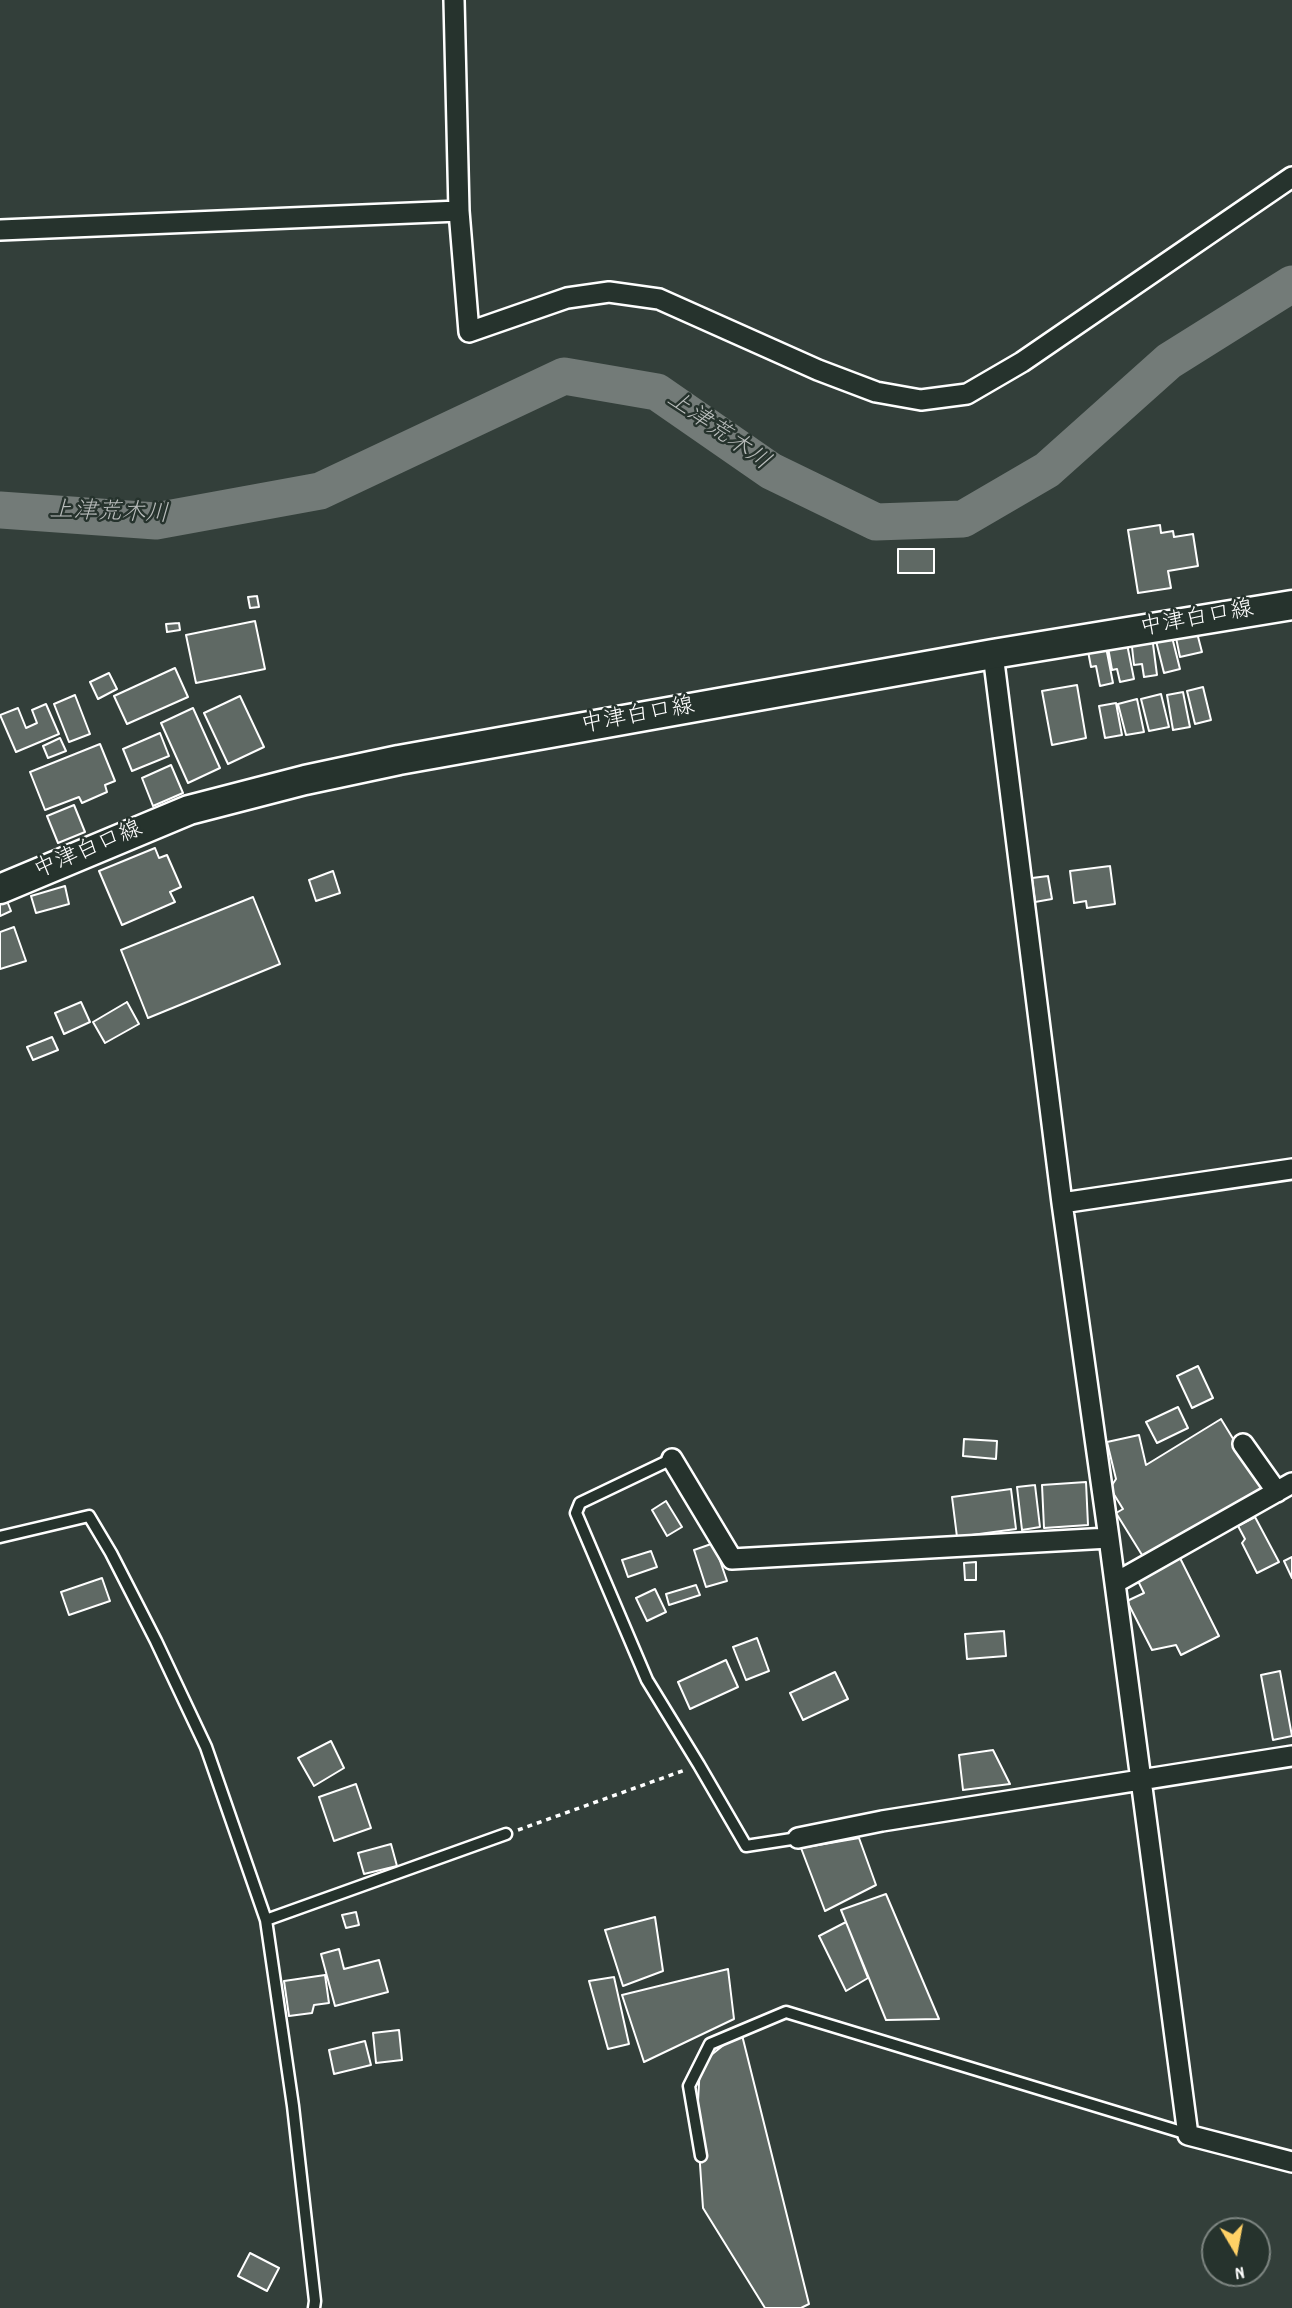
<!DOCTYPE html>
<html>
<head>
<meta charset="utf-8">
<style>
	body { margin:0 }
	#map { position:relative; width:1292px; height:2308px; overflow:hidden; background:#333f3a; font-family:Dekko,sans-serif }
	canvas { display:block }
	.north { position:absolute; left:1201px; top:2217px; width:70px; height:70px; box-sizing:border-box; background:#26332d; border:2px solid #7d8581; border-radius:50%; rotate:170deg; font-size:19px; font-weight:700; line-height:28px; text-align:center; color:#fff }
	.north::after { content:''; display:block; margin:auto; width:24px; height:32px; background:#ffd166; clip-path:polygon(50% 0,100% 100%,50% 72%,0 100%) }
</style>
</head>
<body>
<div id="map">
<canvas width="1292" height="2308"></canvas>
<div class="north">N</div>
</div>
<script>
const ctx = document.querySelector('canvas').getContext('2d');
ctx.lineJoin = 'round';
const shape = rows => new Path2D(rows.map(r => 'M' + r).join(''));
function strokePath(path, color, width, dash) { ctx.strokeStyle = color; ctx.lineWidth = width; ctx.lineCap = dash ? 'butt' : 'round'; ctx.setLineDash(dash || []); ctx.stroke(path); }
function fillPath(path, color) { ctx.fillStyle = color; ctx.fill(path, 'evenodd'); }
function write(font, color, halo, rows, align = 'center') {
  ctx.font = font + ' Dekko,"Klee One",sans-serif'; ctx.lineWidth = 5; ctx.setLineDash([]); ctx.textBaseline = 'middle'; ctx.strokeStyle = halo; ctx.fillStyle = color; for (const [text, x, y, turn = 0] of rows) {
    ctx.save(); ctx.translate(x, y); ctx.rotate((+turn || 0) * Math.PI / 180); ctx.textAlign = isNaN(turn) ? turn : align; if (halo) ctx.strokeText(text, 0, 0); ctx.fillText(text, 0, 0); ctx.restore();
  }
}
strokePath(shape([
	[0,510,156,521,320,491,564,376,657,392,771,471,876,522,963,519,1047,470,1169,361,1292,284]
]), '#737b78', 37);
const building = shape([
	[1160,525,1161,533,1173,531,1174,537,1193,534,1198,566,1168,571,1171,588,1138,593,1128,530,1160,525],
	[898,549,934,549,934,573,898,573,898,549],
	[257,596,259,607,250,608,248,597,257,596],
	[255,621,265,669,196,683,186,635,255,621],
	[179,623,180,630,167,632,166,624,179,623],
	[1196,629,1202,652,1180,657,1175,633,1196,629],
	[1171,633,1180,669,1164,673,1155,637,1171,633],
	[1152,636,1157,675,1144,677,1142,664,1134,665,1131,638,1152,636],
	[1126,639,1134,679,1120,682,1117,669,1112,670,1107,642,1126,639],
	[1105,642,1113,683,1100,686,1096,666,1091,667,1087,646,1105,642],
	[175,668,188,697,127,724,114,696,175,668],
	[109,673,117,689,98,699,90,682,109,673],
	[1077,685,1086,738,1052,745,1042,691,1077,685],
	[1203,687,1211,720,1195,724,1187,691,1203,687],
	[1183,692,1190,727,1173,730,1167,695,1183,692],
	[1161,694,1169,727,1149,731,1141,699,1161,694],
	[75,695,90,734,69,742,54,704,75,695],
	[240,696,264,747,228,764,204,713,240,696],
	[1137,699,1144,732,1126,735,1118,704,1137,699],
	[1116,703,1122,735,1105,738,1099,706,1116,703],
	[46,704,59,734,16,752,0,715,18,708,26,728,37,723,32,710,46,704],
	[193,708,220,768,188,783,161,723,193,708],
	[160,733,169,756,132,771,123,749,160,733],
	[60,738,66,751,48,758,43,746,60,738],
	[100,744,115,781,105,785,107,792,82,803,79,797,45,810,30,772,100,744],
	[171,765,183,793,153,806,142,778,171,765],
	[74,805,85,832,58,843,47,816,74,805],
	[155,848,159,858,167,855,181,887,170,892,175,902,122,925,99,871,155,848],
	[1110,866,1115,904,1087,908,1086,901,1074,903,1070,871,1110,866],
	[333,871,340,893,316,901,309,880,333,871],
	[1048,876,1052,899,1035,902,1032,878,1048,876],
	[65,886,69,904,36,913,31,896,65,886],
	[5,896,11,911,0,916,0,898,5,896],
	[253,897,280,964,148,1018,121,950,253,897],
	[14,927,26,961,0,969,0,932,14,927],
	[81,1002,90,1022,64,1034,55,1013,81,1002],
	[127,1002,139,1024,105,1043,93,1022,127,1002],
	[52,1037,58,1050,33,1060,27,1047,52,1037],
	[1198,1366,1213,1398,1192,1408,1177,1376,1198,1366],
	[1178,1407,1188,1428,1157,1443,1146,1422,1178,1407],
	[1221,1419,1265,1491,1147,1563,1116,1513,1123,1509,1110,1488,1116,1479,1107,1442,1139,1435,1146,1465,1221,1419],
	[964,1439,997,1441,996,1459,963,1456,964,1439],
	[1086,1482,1088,1525,1044,1528,1042,1485,1086,1482],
	[1035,1485,1040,1527,1022,1530,1017,1487,1035,1485],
	[1011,1489,1016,1529,957,1537,952,1497,1011,1489],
	[666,1501,682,1527,667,1536,652,1510,666,1501],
	[1255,1517,1279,1562,1257,1573,1242,1543,1245,1539,1238,1526,1255,1517],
	[714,1543,727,1581,706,1587,694,1550,714,1543],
	[651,1551,657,1567,628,1577,622,1560,651,1551],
	[1178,1554,1219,1636,1181,1655,1176,1645,1152,1650,1127,1601,1144,1593,1135,1575,1178,1554],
	[1292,1557,1292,1578,1284,1561,1292,1557],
	[976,1562,976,1580,965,1580,964,1563,976,1562],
	[102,1578,110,1601,69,1615,61,1592,102,1578],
	[696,1585,700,1595,669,1605,666,1594,696,1585],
	[655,1589,666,1612,647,1621,636,1598,655,1589],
	[1004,1631,1006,1656,967,1659,965,1634,1004,1631],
	[757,1638,769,1671,746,1680,733,1647,757,1638],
	[726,1660,738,1687,690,1709,678,1682,726,1660],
	[1280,1671,1292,1736,1273,1740,1261,1675,1280,1671],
	[835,1672,848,1699,803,1720,790,1693,835,1672],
	[331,1741,344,1768,314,1786,298,1758,331,1741],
	[993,1750,1010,1784,963,1790,959,1755,993,1750],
	[356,1784,371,1828,334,1841,319,1797,356,1784],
	[859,1838,876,1885,825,1911,801,1848,859,1838],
	[391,1844,397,1866,364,1874,358,1853,391,1844],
	[886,1894,939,2019,886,2020,841,1910,886,1894],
	[356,1912,359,1925,346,1928,342,1915,356,1912],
	[655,1917,663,1971,623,1986,605,1930,655,1917],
	[846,1922,868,1978,846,1991,819,1936,846,1922],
	[339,1949,344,1969,379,1960,388,1992,335,2006,321,1954,339,1949],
	[728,1969,734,2019,644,2062,622,1995,728,1969],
	[325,1975,329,2003,314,2005,312,2013,289,2016,284,1981,325,1975],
	[614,1977,629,2044,608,2049,589,1981,614,1977],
	[399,2030,402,2060,376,2063,373,2033,399,2030],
	[741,2031,809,2304,801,2308,765,2308,703,2208,697,2121,700,2064,741,2031],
	[365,2041,371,2065,334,2074,329,2050,365,2041],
	[250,2253,279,2268,267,2291,238,2276,250,2253]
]);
fillPath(building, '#5f6964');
strokePath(building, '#fff', 2);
const lane = shape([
	[672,1459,580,1503,576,1513,647,1680,699,1765,746,1846,798,1838],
	[0,1537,89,1516,111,1553,156,1641,206,1747,266,1920,293,2106,315,2301,314,2308],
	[266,1920,506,1834],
	[701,2156,689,2086,710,2044,786,2012,1188,2134]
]);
const street = shape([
	[454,0,459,211,469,332,567,298,609,292,659,299,818,370,876,392,921,400,967,394,1022,362,1292,177],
	[0,230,459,211],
	[993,654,1062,1203,1109,1538,1188,2135,1292,2162],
	[1062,1203,1292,1169],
	[1243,1444,1277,1492],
	[672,1459,732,1559,1109,1538],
	[1115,1583,1292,1483],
	[798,1838,882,1821,1292,1756]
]);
const secondary = shape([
	[0,889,189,810,305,780,399,760,993,654,1292,605]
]);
strokePath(lane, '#fff', 15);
strokePath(street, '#fff', 24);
strokePath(secondary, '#fff', 33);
strokePath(shape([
	[518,1830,685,1770]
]), '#fff', 3.5, [5, 5]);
strokePath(lane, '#26332d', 10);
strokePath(street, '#26332d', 19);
strokePath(secondary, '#26332d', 28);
write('23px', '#fff', '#26332d', [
	["中津白口線",1197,621,-10],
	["中津白口線",638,718,-10],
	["中津白口線",89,852,-23]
]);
write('italic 24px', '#b9bdbc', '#26332d', [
	["上津荒木川",717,433,35],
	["上津荒木川",109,515,2]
]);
</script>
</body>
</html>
